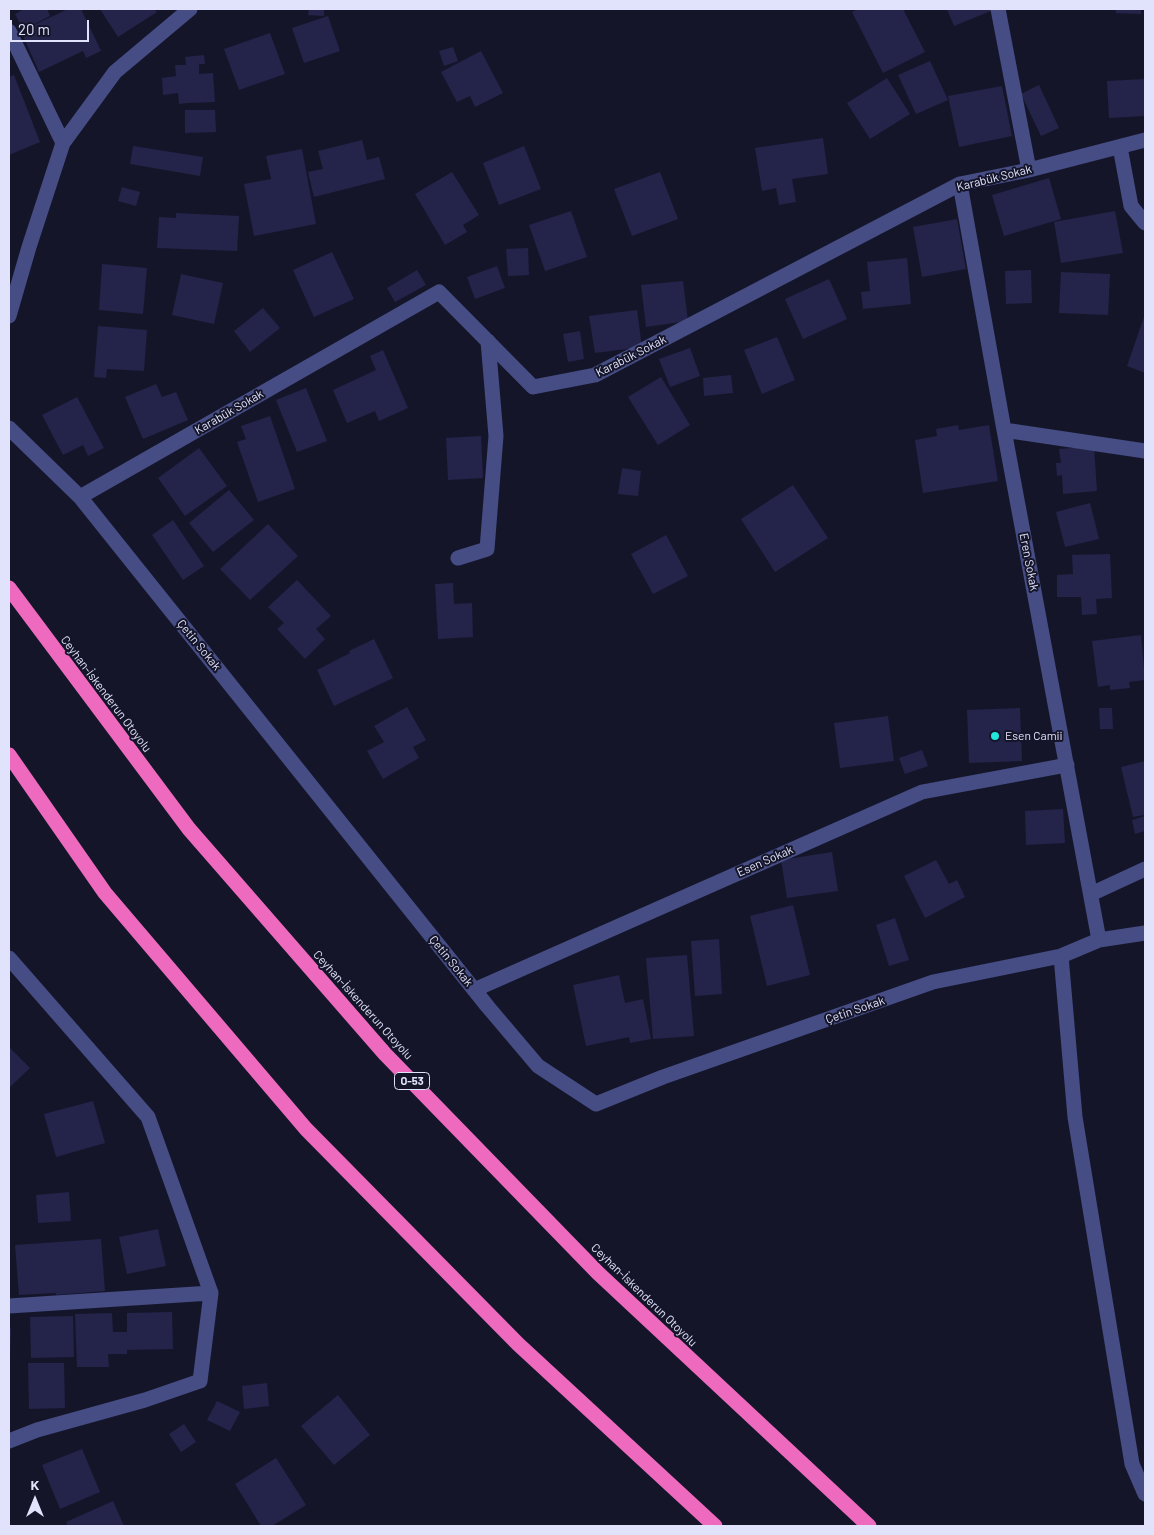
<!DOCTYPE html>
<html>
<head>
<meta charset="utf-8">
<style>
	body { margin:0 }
	#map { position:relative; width:1154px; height:1535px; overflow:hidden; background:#15152a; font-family:Barlow,sans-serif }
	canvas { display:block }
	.frame { position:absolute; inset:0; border:10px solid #e1e3fc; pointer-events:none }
	.north { position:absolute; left:10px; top:1475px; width:50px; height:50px; -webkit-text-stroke:4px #15152a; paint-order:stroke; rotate:0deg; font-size:14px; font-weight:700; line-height:20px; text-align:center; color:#e1e3fc }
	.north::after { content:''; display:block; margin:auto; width:18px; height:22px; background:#e1e3fc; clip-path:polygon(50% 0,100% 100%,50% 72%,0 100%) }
	.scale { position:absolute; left:10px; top:20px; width:79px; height:22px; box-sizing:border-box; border:2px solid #e1e3fc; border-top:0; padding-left:6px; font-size:15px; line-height:18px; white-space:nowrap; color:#e1e3fc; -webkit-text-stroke:4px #15152a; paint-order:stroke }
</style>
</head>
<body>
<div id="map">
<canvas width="1154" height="1535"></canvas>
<div class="frame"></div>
<div class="north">K</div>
<div class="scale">20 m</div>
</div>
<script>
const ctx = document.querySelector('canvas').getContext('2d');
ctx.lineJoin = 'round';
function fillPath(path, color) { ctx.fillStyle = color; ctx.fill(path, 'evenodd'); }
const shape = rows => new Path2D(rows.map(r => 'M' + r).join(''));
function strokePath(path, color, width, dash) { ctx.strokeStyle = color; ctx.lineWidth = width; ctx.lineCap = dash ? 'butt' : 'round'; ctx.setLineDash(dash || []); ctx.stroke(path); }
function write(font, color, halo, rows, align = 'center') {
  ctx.font = font + ' Barlow,sans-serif'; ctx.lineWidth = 4; ctx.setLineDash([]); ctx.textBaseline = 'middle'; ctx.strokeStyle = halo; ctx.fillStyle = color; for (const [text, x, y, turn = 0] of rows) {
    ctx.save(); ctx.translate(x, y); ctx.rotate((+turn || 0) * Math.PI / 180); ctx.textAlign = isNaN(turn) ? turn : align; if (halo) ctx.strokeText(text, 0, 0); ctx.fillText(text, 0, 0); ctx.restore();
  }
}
fillPath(shape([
	[24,9,47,9,50,16,23,30,15,14],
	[68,9,81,9,101,51,86,58,83,51,39,72,21,31],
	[100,9,154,9,157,12,118,37],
	[309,9,324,9,324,16,308,15],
	[858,9,903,9,925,52,883,73,852,12],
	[947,9,993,9,993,10,954,26],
	[1116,9,1141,9,1141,14,1116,13],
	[328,16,340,51,304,63,292,28],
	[270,33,285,74,239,90,224,49],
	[453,47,458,61,444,66,439,51],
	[481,51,503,93,475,107,470,96,457,102,441,72],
	[204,55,205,64,199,64,199,74,213,73,215,102,187,103,179,104,178,93,163,95,162,78,176,76,175,65,186,65,185,57],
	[930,61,948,100,916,114,898,75],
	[14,75,40,142,9,155,9,77],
	[887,78,910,114,870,139,847,103],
	[1145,79,1145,116,1109,118,1107,81],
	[1039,85,1059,128,1041,136,1021,94],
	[1002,86,1012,136,959,147,948,96],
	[185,110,215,110,216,132,185,133],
	[823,138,828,174,792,179,796,202,779,205,776,188,762,191,755,148],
	[362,140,367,160,379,157,385,179,314,197,308,172,323,169,318,151],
	[133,146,203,157,200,176,130,164],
	[524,146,541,189,499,205,483,163],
	[302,149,316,224,254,236,244,184,271,179,266,156],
	[452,172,479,215,463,225,467,232,445,245,415,194],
	[660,172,678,219,632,236,614,189],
	[1049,178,1061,219,1004,236,992,195],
	[122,187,140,192,136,206,118,201],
	[571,211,587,257,545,271,529,225],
	[1115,211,1123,253,1061,263,1054,222],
	[176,213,239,216,237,251,157,248,159,217,176,218],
	[957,219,966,269,922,277,913,227],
	[528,248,529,275,508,276,506,249],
	[332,252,354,299,314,317,293,270],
	[907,258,911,304,863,309,861,292,870,291,867,262],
	[102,264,147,268,143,314,99,310],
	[497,266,505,288,475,299,467,277],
	[417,270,426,285,395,302,387,288],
	[1031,270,1032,303,1006,304,1005,271],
	[1061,272,1110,274,1108,315,1059,313],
	[181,274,223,283,214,324,172,315],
	[829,279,847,319,803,339,785,299],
	[683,281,688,321,646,327,641,285],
	[263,308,280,328,250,352,234,331],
	[637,310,642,347,595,353,589,316],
	[1145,314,1145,373,1127,366],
	[98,326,147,330,144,371,107,369,106,378,94,377],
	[580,331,584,359,568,362,563,334],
	[777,337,795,380,762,394,744,350],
	[690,348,700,376,670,387,659,359],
	[383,350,408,408,379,421,375,411,347,423,333,390,376,370,370,356],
	[731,375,733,393,704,396,703,378],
	[661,377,690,425,658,445,628,397],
	[156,384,162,397,176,392,188,420,143,439,125,397],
	[306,388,327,441,297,452,276,400],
	[77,397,104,448,88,456,83,445,63,455,42,415],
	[270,416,295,489,258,502,237,442,246,439,241,426],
	[958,425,959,430,989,425,998,481,923,493,915,440,937,436,936,429],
	[481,436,483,478,448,480,446,438],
	[1094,446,1097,491,1063,494,1062,475,1057,476,1056,463,1061,463,1059,449],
	[199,448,227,486,185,516,158,478],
	[622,468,641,471,638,496,618,494],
	[793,485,828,538,775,572,741,519],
	[229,490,254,520,213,552,189,523],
	[1090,503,1099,539,1065,547,1056,512],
	[173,520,204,566,183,580,152,535],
	[268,524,298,556,250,600,220,569],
	[666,535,688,576,653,594,631,554],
	[1110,554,1112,598,1096,599,1097,614,1082,615,1081,597,1057,597,1057,575,1073,574,1072,555],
	[297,580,331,616,316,629,325,639,305,659,277,629,284,623,268,607],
	[453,583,454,604,472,603,473,637,438,639,435,584],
	[1141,635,1145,680,1129,682,1130,688,1110,690,1110,685,1098,687,1092,641],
	[374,639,393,678,334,706,317,670,350,653,349,651],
	[407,707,426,740,413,747,419,758,383,779,367,751,384,742,374,726],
	[1020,708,1022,761,969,763,967,710],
	[1099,708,1112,708,1113,729,1100,729],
	[888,716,894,761,840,768,834,723],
	[922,750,928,766,905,774,899,758],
	[1145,761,1145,815,1133,817,1121,767],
	[1063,809,1065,843,1026,845,1025,811],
	[1145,816,1145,831,1135,834,1132,820],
	[832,852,838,891,787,898,781,860],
	[936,860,949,884,957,880,965,897,925,918,904,876],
	[793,905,810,975,767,986,750,916],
	[895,918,909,960,889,966,876,925],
	[719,939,722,994,695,996,691,941],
	[687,955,694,1036,653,1039,646,958],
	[619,975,625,1003,643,999,651,1039,630,1043,629,1037,586,1046,573,985],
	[9,1047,30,1068,9,1088],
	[93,1101,105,1143,56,1157,44,1114],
	[69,1192,71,1221,38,1223,36,1195],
	[158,1229,166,1266,127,1274,119,1237],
	[101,1239,105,1291,56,1295,56,1293,19,1295,15,1245],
	[172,1312,173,1349,127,1350,127,1354,108,1354,109,1367,77,1367,75,1314,112,1313,113,1332,127,1332,127,1313],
	[73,1316,74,1357,31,1358,30,1317],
	[9,1328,11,1328,10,1359,9,1359],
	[28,1363,64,1363,65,1408,29,1409],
	[267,1383,269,1406,244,1409,242,1386],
	[338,1395,370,1435,334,1465,301,1426],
	[217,1401,240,1412,230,1431,207,1420],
	[184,1424,196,1442,181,1452,169,1434],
	[82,1449,100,1492,60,1509,42,1465],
	[276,1458,306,1505,272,1526,261,1526,235,1484],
	[113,1501,124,1526,68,1526,66,1522]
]), '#242349');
strokePath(shape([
	[998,9,1029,170],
	[9,31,63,143],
	[1120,147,1131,206,1145,223],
	[960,184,1004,430,1099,940],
	[9,316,29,247,63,143,115,72,190,9],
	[9,428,80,497,488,1007,538,1066,596,1104,663,1077,933,982,1061,956,1099,940,1145,933],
	[1004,430,1145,451],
	[80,497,439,292,533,387,595,375,960,184,1029,170,1145,140],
	[458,558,487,549,496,436,488,341],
	[1091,894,1145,869],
	[1061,956,1075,1117,1132,1464,1145,1494],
	[9,958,148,1117,211,1293,200,1381,145,1400,37,1430,9,1441],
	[474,990,922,792,1067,765],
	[9,1306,211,1293]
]), '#454d84', 15);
strokePath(shape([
	[9,588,189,829,385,1054,598,1273,869,1526],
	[9,755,105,893,306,1129,518,1344,715,1526]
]), '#ee6abe', 15);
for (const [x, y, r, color] of [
	[995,736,5,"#23e6da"]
]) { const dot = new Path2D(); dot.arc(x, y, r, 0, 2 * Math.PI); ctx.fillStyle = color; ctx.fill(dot); strokePath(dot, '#15152a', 2); }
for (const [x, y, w] of [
	[412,1081,35]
]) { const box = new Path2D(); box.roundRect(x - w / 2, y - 8.5, w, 17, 4); ctx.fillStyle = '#15152a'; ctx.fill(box); strokePath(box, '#e1e3fc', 1); }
write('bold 11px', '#e1e3fc', null, [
	["O-53",412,1081]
]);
write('12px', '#e1e3fc', '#15152a', [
	["Karabük Sokak",994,178,-14],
	["Karabük Sokak",631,356,-27],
	["Karabük Sokak",229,412,-30],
	["Eren Sokak",1029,562,79],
	["Çetin Sokak",199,645,51],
	["Ceyhan-İskenderun Otoyolu",106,694,53],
	["Esen Sokak",765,861,-24],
	["Çetin Sokak",451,961,51],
	["Ceyhan-İskenderun Otoyolu",363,1005,48],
	["Çetin Sokak",855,1010,-19],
	["Ceyhan-İskenderun Otoyolu",644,1295,44]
]);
write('12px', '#e1e3fc', '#15152a', [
	["Esen Camii",1005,736]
], 'left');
</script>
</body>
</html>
